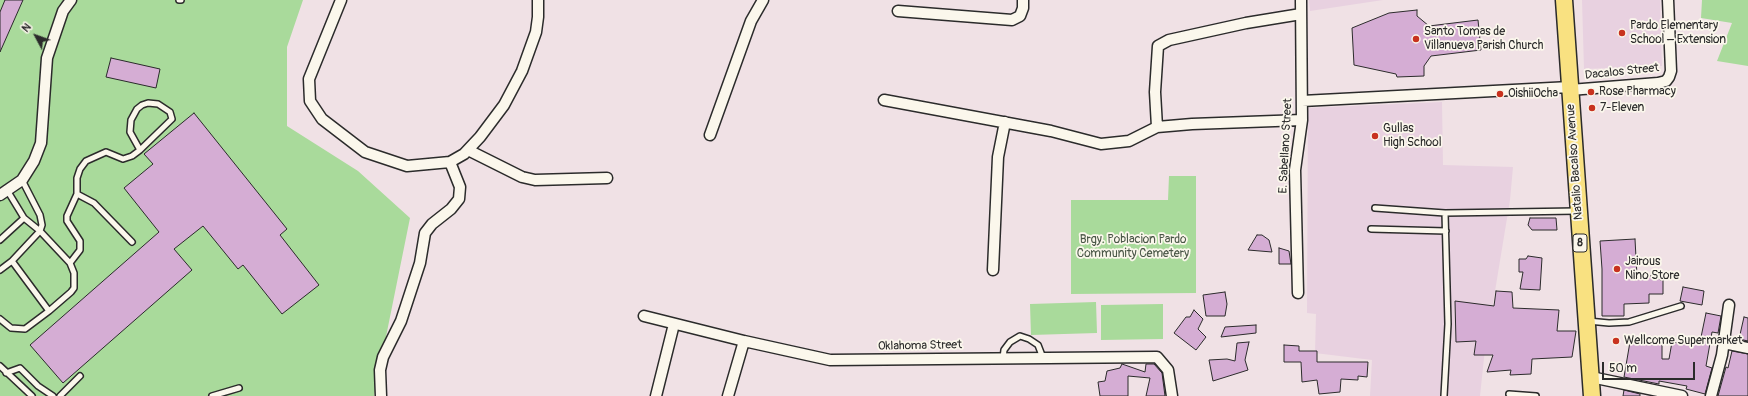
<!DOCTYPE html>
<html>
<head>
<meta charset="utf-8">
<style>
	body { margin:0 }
	#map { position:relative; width:1748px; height:396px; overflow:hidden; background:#f0e1e5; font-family:Pangolin,sans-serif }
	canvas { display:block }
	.north { position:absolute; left:16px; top:16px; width:40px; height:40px; -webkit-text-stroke:3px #fbf7ec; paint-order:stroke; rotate:311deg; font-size:11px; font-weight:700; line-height:16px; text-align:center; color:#2b2b2b }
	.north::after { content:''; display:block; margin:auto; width:14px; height:18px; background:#2b2b2b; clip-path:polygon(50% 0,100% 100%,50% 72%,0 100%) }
	.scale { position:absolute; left:1602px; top:362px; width:93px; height:18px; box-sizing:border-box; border:2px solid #2b2b2b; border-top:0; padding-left:5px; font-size:12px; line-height:14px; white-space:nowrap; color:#2b2b2b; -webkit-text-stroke:3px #fbf7ec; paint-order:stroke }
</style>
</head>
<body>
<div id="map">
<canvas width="1748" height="396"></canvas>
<div class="north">N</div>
<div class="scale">50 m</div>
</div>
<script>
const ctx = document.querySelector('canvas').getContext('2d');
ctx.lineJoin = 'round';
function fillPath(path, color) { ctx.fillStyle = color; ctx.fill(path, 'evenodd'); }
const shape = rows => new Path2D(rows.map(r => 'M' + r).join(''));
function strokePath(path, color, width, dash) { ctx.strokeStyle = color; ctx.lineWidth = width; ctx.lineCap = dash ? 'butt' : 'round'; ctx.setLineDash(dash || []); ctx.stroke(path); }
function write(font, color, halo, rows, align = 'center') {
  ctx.font = font + ' Pangolin,sans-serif'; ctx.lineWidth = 3.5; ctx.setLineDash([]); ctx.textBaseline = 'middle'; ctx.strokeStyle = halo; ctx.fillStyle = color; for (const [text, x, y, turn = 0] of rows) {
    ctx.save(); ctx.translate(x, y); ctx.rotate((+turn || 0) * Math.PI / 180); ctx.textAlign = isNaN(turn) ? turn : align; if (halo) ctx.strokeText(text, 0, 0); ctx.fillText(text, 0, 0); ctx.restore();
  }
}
fillPath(shape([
	[1309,0,1383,0,1310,11],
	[1582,0,1660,0,1662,66,1584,69],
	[1442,102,1443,165,1513,167,1510,200,1484,358,1480,396,1370,396,1372,360,1315,353,1316,314,1307,313,1308,108]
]), '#e8d1e0');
fillPath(shape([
	[0,0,303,0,287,47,287,126,358,171,410,218,374,396,0,396],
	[1702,0,1748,0,1748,66,1717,61,1732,23,1701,18],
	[1169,176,1196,176,1196,293,1071,294,1071,200,1168,200],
	[1096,302,1097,333,1031,335,1030,304],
	[1163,304,1163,339,1101,340,1101,305]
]), '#a9da9b');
const building = shape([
	[5,0,23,0,0,52,0,12,5,0],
	[1417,10,1417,16,1429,26,1478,20,1481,50,1431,56,1424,66,1424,76,1397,77,1396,74,1354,65,1352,28,1389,13,1417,10],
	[111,58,160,69,156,88,106,77,111,58],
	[194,113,287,229,280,235,319,285,282,314,243,265,238,269,203,226,174,249,192,270,63,383,30,345,159,232,124,188,153,164,144,154,194,113],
	[1530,218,1556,218,1557,230,1532,230,1528,225,1530,218],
	[1257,235,1262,235,1269,240,1272,252,1248,250,1257,235],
	[1635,239,1637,276,1660,276,1660,280,1663,280,1663,294,1649,294,1649,303,1624,304,1624,316,1602,316,1602,269,1600,241,1635,239],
	[1279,248,1289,251,1291,264,1279,264,1279,248],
	[1528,256,1542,258,1540,290,1520,289,1523,272,1519,272,1519,259,1526,259,1528,256],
	[1683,287,1704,291,1702,305,1680,301,1683,287],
	[1496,291,1512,292,1513,308,1559,310,1557,331,1576,331,1572,357,1532,359,1531,374,1510,375,1511,370,1487,372,1493,355,1474,355,1476,341,1456,342,1455,301,1494,306,1496,291],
	[1225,292,1227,304,1225,316,1206,316,1203,295,1225,292],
	[1194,310,1203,319,1198,329,1206,337,1196,350,1174,333,1186,317,1190,317,1194,310],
	[1706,313,1721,316,1718,333,1712,332,1706,366,1712,368,1705,394,1686,389,1687,386,1659,381,1659,384,1624,377,1631,336,1662,341,1662,359,1669,359,1672,342,1678,343,1679,338,1700,342,1706,313],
	[1744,317,1748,318,1748,341,1739,339,1744,317],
	[1256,325,1256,333,1221,337,1225,327,1256,325],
	[1249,342,1245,360,1248,370,1213,381,1209,360,1227,359,1235,361,1237,343,1249,342],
	[1284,345,1299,346,1299,351,1317,351,1317,362,1368,362,1367,377,1358,376,1358,380,1341,379,1340,392,1319,394,1317,380,1302,382,1301,362,1284,362,1284,345],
	[1732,351,1748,354,1748,396,1718,396,1726,367,1728,368,1732,351],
	[1122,364,1145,372,1146,364,1154,364,1162,373,1165,396,1146,396,1150,378,1128,376,1128,396,1100,396,1098,382,1105,381,1107,371,1120,368,1122,364],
	[1624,390,1640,394,1640,396,1623,396,1624,390]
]);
fillPath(building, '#d5add4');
strokePath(building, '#2b2b2b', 1);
const lane = shape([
	[179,0,181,0],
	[77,194,94,203,132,242],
	[1375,208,1445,213,1577,211],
	[1371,229,1446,231],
	[0,240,24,218,7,190],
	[12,261,49,311],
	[70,263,80,250,80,241,67,221,67,216,77,194,77,178,80,169,86,161,106,152,123,159,132,156,140,150,172,119,170,112,158,104,148,103,142,105,137,109,131,120,130,132,140,150],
	[0,270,12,261,40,231,42,225,40,215,22,180],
	[0,319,11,328,25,329,49,311,71,292,74,288,74,273,70,263,40,231,24,218],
	[1588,321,1609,323,1629,322,1681,306],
	[1003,358,1004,350,1010,342,1020,336,1029,339,1038,345,1043,358],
	[0,366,32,396],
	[6,373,20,368,38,386,53,396],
	[1509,394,1536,396],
	[60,396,80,376],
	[212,396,239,388],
	[1444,396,1448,324,1445,213]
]);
const street = shape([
	[341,0,309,79,310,101,322,119,365,152,407,166,450,162,464,154,480,137,504,105,522,71,536,32,538,17,538,0],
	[898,11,1012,20,1020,16,1023,8,1023,0],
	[1570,90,1658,83,1666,81,1669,77,1671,71,1668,0],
	[884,100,1051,131,1101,144,1129,141,1157,127,1192,124,1302,120],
	[1302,101,1570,87],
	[1157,127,1155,92,1158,46,1169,40,1246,23,1301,14],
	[710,135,751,21,763,0],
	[468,150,522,177,535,180,607,178],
	[0,195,22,180,34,161,41,143,47,58,63,11,71,0],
	[993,270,998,157,1005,122],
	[1298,293,1295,170,1302,120,1301,0],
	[644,316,744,341,830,360,1157,357,1168,370,1172,396],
	[1724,343,1748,348],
	[1591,377,1682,396],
	[381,396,380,370,383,357,401,321,420,263,425,233,432,224,451,209,459,199,460,187,450,162],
	[656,396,674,324],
	[728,396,744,341],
	[1711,396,1722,355,1729,305]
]);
const primary = shape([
	[1564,0,1592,396]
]);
strokePath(lane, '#2b2b2b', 8);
strokePath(street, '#2b2b2b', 13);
strokePath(primary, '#2b2b2b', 19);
strokePath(lane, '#fbf7ec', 5);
strokePath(street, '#fbf7ec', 10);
strokePath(primary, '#f9e181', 16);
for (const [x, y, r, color] of [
	[1622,33,4,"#c8321e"],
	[1416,39,4,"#c8321e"],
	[1591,92,4,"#c8321e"],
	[1500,94,4,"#c8321e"],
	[1592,108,4,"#c8321e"],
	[1375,136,4,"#c8321e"],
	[1617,269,4,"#c8321e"],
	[1616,341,4,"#c8321e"]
]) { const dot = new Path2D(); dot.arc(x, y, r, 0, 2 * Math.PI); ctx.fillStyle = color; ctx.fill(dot); strokePath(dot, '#fbf7ec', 1.5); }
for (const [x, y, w] of [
	[1580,243,14]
]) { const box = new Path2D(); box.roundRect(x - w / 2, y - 9, w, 18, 3); ctx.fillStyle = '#fbf7ec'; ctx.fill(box); strokePath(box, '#2b2b2b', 1); }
write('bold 11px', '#2b2b2b', null, [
	["8",1580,243]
]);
write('12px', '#2b2b2b', '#fbf7ec', [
	["Pardo Elementary",1630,26],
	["School – Extension",1630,40],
	["Santo Tomas de",1424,32],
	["Villanueva Parish Church",1424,46],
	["Rose Pharmacy",1599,92],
	["OishiiOcha",1508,94],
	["7-Eleven",1600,108],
	["Gullas",1383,129],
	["High School",1383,143],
	["Jairous",1625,262],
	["Nino Store",1625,276],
	["Wellcome Supermarket",1624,341]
], 'left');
write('12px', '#2b2b2b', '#fbf7ec', [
	["Dacalos Street",1622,72,-6],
	["E. Sabellano Street",1286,146,-87],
	["Natalio Bacalso Avenue",1575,162,-94],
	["Oklahoma Street",920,346,-1]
]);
write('12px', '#4a5747', '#fbf7ec', [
	["Brgy. Poblacion Pardo",1133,240],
	["Community Cemetery",1133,254]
]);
</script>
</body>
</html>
